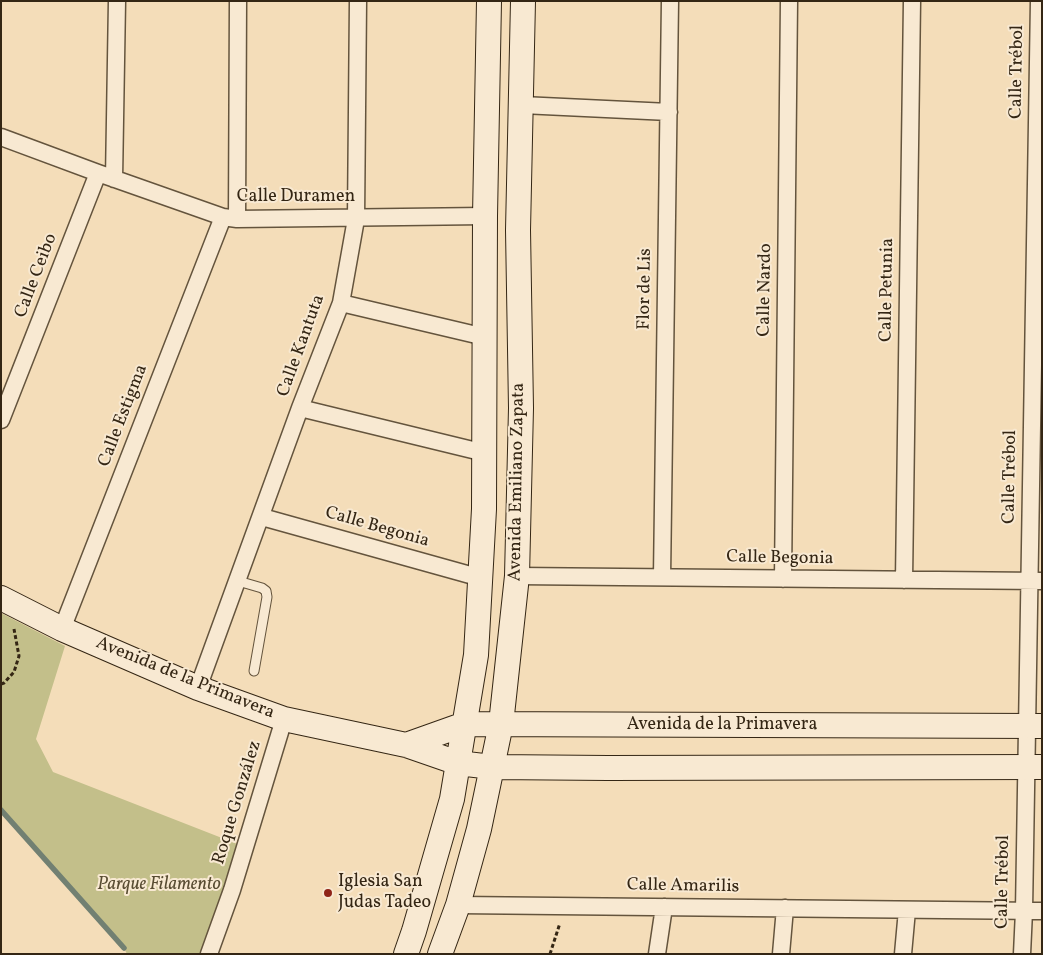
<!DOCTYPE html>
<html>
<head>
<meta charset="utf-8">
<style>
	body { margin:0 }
	#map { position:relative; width:1043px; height:955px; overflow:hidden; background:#f4ddb9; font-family:Vollkorn,serif }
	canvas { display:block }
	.frame { position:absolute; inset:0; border:2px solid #342614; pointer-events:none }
</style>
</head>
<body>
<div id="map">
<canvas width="1043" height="955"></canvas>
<div class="frame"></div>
</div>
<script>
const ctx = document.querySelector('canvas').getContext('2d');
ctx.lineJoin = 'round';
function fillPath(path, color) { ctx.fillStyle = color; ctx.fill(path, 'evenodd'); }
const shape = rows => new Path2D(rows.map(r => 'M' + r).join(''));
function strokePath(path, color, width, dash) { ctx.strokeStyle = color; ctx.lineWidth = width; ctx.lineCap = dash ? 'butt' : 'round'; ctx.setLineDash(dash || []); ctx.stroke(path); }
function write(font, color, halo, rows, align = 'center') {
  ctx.font = font + ' Vollkorn,serif'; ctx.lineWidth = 4; ctx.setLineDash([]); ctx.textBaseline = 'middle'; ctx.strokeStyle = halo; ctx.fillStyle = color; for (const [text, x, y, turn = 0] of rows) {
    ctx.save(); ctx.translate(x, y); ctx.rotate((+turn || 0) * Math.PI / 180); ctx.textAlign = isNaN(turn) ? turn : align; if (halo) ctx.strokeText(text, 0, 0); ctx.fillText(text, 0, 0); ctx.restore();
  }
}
fillPath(shape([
	[1,613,65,646,36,739,53,772,245,847,208,954,127,954,124,948,1,810]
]), '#c3bf8a');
strokePath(shape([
	[1,810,124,948]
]), '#728072', 5.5);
const lane = shape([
	[238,581,262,588,266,591,267,597,254,671]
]);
const street = shape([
	[522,105,669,112],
	[1,137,98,173,223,217,237,219,485,216],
	[114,179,117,1],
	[237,219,238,1],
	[341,303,485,337],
	[300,408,485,453],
	[1,420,98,173],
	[262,517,481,578],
	[517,576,1042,581],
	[662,577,670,1],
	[783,579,789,1],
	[904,580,912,1],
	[62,629,223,217],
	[198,688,300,408,341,303,356,219,358,1],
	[458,905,1042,911],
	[209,954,232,890,284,719],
	[657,954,664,907],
	[781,954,785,908],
	[903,954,907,910],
	[1022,954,1024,911,1039,1]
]);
const secondary = shape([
	[1,598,62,629,198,688,284,719,406,745,458,763,492,767,608,768,1042,767],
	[406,745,465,724,1042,726],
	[406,954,414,931,452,799,476,655,484,509,485,216,489,1],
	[440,954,458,905,479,829,501,724,517,576,521,408,518,230,523,1]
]);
strokePath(lane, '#64543d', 11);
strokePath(street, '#64543d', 19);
strokePath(secondary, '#342614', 26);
strokePath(shape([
	[1,684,4,683,14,672,19,656,14,629],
	[550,954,560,923]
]), '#342614', 3, [4, 2.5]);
strokePath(lane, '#f8e9d2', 9);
strokePath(street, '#f8e9d2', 16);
strokePath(secondary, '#f8e9d2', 24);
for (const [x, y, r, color] of [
	[328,893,5,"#8f2418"]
]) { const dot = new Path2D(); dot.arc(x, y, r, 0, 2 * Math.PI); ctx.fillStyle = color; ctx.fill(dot); strokePath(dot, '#f8e9d2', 2); }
write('18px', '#342614', '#f8e9d2', [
	["Calle Trébol",1018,72,-89],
	["Calle Duramen",296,198],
	["Calle Ceibo",37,276,-69],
	["Flor de Lis",646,289,-89],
	["Calle Nardo",766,290,-89],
	["Calle Petunia",888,290,-89],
	["Calle Kantuta",302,346,-70],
	["Calle Estigma",124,416,-69],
	["Calle Trébol",1011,477,-89],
	["Avenida Emiliano Zapata",518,482,-89],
	["Calle Begonia",377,528,16],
	["Calle Begonia",780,559,1],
	["Avenida de la Primavera",185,679,22],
	["Avenida de la Primavera",722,726],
	["Roque González",238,803,-73],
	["Calle Trébol",1004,882,-89],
	["Calle Amarilis",683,887,1]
]);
write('18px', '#342614', '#f8e9d2', [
	["Iglesia San",338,883],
	["Judas Tadeo",338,904]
], 'left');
write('italic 18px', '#584c32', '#f8e9d2', [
	["Parque Filamento",159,886]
]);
</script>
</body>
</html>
